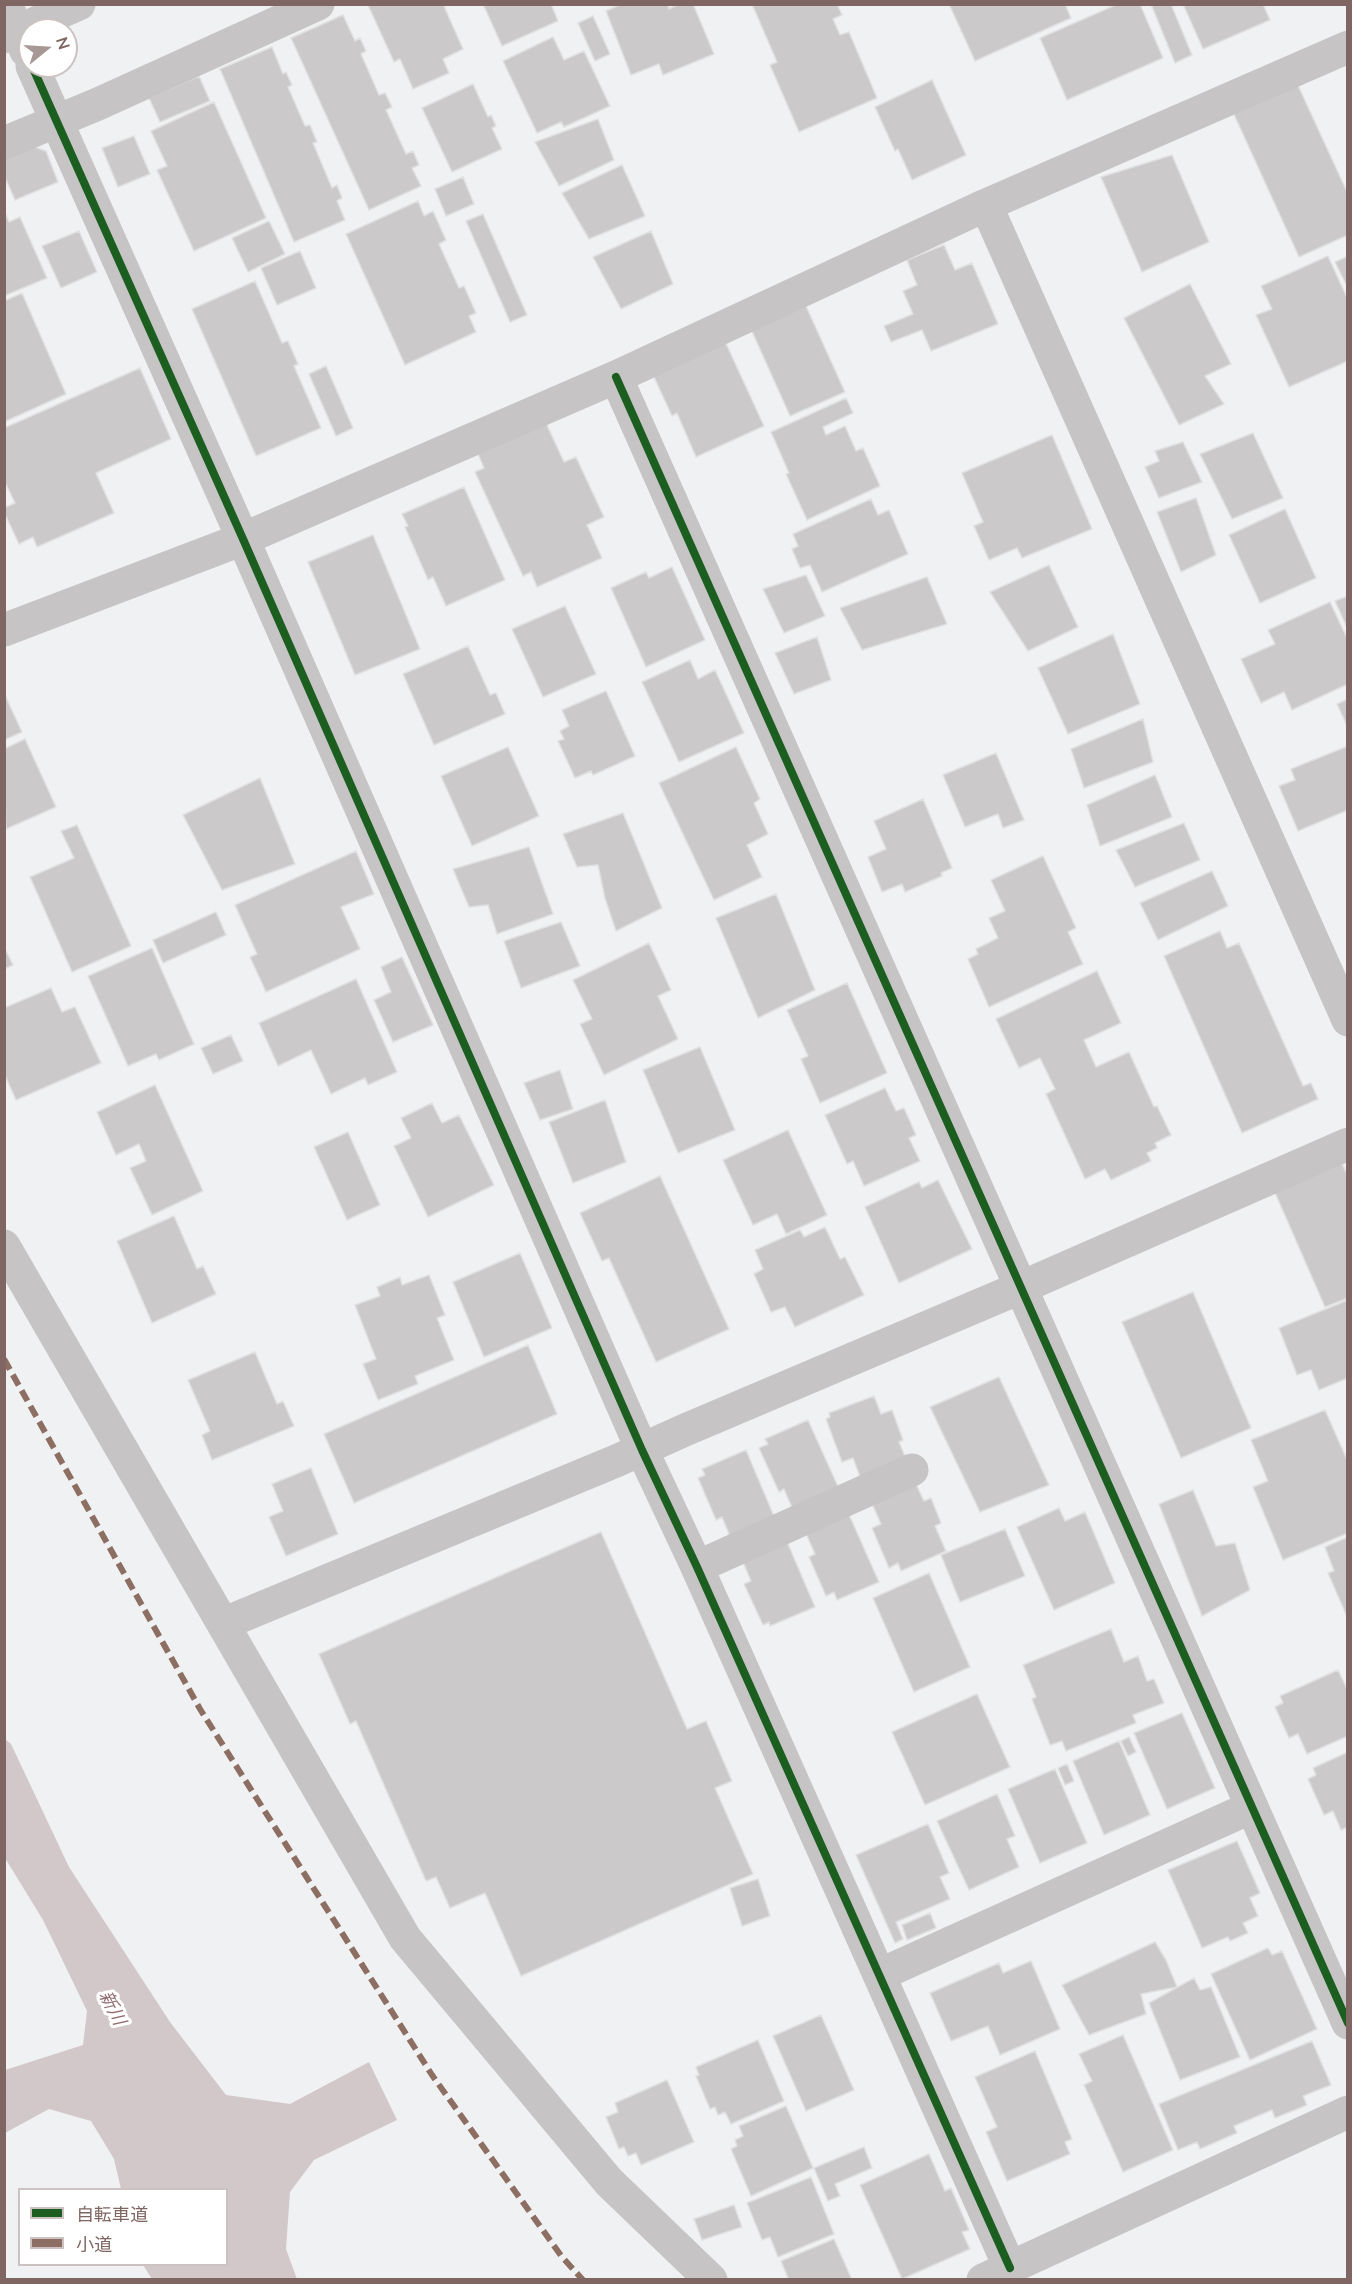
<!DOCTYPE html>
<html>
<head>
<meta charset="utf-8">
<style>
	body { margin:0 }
	#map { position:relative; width:1352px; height:2284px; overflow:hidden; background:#f0f1f2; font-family:Mulish,"Noto Sans JP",sans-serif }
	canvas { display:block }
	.frame { position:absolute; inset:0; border:6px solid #7f6663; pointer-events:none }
	.legend { position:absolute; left:18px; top:2188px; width:210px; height:78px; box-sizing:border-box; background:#fff; border:2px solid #ccc2c1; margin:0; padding:8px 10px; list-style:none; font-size:18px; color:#7f6663 }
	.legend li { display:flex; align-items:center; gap:12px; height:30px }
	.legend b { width:30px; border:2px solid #ccc2c1 }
	.north { position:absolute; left:18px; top:18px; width:60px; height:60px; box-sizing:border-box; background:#fff; border:2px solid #ccc2c1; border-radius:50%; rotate:72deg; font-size:16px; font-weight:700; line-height:24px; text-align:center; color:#7f6663 }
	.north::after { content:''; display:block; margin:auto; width:21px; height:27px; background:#a79795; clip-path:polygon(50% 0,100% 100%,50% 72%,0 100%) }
</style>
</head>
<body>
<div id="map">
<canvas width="1352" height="2284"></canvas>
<div class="frame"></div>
<ul class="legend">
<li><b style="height:8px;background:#1b5e20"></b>自転車道</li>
<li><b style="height:8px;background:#8d6e63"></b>小道</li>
</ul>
<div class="north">N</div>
</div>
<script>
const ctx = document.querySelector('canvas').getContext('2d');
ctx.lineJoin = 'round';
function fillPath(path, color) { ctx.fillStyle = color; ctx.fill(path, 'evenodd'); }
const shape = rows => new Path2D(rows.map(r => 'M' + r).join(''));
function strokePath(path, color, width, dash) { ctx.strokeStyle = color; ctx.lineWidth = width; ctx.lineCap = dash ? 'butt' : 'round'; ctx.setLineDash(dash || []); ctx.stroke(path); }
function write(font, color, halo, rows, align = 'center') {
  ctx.font = font + ' Mulish,"Noto Sans JP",sans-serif'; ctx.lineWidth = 6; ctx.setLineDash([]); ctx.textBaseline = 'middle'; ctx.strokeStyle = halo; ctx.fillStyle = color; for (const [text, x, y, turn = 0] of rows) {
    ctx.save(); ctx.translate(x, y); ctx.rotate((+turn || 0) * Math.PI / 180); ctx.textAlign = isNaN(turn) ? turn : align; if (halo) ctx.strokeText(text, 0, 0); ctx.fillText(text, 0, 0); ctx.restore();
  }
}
fillPath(shape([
	[5,1739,11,1744,69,1867,170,2022,226,2095,290,2104,369,2062,397,2120,314,2160,290,2192,286,2249,297,2279,152,2279,143,2265,226,2264,226,2190,121,2189,114,2159,91,2121,49,2109,5,2133,5,2070,83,2045,87,2011,43,1920,5,1858]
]), '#d3c8c9');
const building = shape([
	[443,4,463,49,443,59,449,73,413,89,400,59,394,62,368,5,443,4],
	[483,4,551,4,558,21,502,46,483,4],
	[622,4,668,4,669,9,679,4,693,4,714,54,663,75,659,64,631,75,606,11,622,4],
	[752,4,837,4,842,15,833,19,840,35,849,32,877,98,799,132,770,65,777,62,752,4],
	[949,4,1065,4,1071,18,975,61,949,4],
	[1118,4,1140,4,1163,58,1067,100,1040,38,1118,4],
	[1151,4,1171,4,1192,55,1175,63,1151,4],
	[1183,4,1263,4,1270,20,1203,49,1183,4],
	[343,15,355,41,360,38,366,51,361,54,379,95,385,93,392,107,386,110,406,154,413,151,419,165,412,168,421,186,369,210,291,38,343,15],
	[593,16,610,54,595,61,578,23,593,16],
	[553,37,564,60,584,51,610,106,564,127,561,122,537,133,503,61,553,37],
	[272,47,283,74,286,72,292,85,288,87,305,126,310,125,317,142,313,143,332,188,337,185,342,198,337,201,345,220,294,242,220,69,272,47],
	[199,76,210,101,160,122,149,98,199,76],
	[932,80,966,155,912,180,898,149,895,151,875,107,932,80],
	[1296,81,1348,194,1348,235,1299,257,1232,110,1296,81],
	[473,84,488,117,491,115,496,126,492,128,502,149,452,172,422,108,473,84],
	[214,102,266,218,194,251,157,170,167,166,151,131,214,102],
	[598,119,614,160,559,186,535,142,598,119],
	[134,136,150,174,118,187,102,148,134,136],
	[26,144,46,151,58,182,15,200,4,175,4,154,26,144],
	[1172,155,1209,242,1142,272,1101,177,1172,155],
	[622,165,645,216,589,239,562,193,622,165],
	[463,177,474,204,446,216,435,189,463,177],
	[418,201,424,216,433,211,446,240,439,244,459,288,464,286,476,313,469,316,476,332,405,365,346,234,418,201],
	[4,210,9,222,20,217,47,278,4,296,4,210],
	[483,214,527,315,510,322,466,221,483,214],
	[269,221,285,254,248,272,232,238,269,221],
	[79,231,97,272,61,288,42,246,79,231],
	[651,231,673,284,621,309,593,257,651,231],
	[944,245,955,270,972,263,998,324,931,351,922,330,891,342,884,326,913,314,903,291,917,285,907,260,944,245],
	[300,251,316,288,277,305,261,268,300,251],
	[1328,256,1348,300,1348,361,1289,387,1256,315,1272,309,1261,286,1328,256],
	[1348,256,1348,288,1335,262,1348,256],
	[255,281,282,343,288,341,298,364,294,366,321,428,256,456,192,309,255,281],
	[1190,284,1231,364,1205,376,1224,404,1179,425,1124,318,1190,284],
	[22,293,66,394,4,422,4,301,22,293],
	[805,304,845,392,790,416,750,327,805,304],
	[723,337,764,426,696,457,677,413,672,416,653,375,723,337],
	[326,366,353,428,336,436,309,374,326,366],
	[140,368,171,439,96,473,114,513,37,547,33,537,19,544,4,512,4,508,15,503,4,480,4,428,140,368],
	[846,398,853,413,823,427,826,435,845,426,856,451,863,448,880,486,807,520,786,474,789,473,771,432,846,398],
	[546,423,564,462,576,457,604,517,587,525,602,558,537,587,531,572,523,576,475,472,484,468,478,454,546,423],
	[1253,433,1283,498,1232,519,1200,454,1253,433],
	[1052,435,1092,529,1022,558,1017,548,989,560,974,526,983,522,962,473,1052,435],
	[1183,442,1202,482,1159,498,1145,467,1159,461,1155,451,1183,442],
	[464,487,505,580,446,606,433,577,428,580,405,527,408,526,402,514,464,487],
	[1196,498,1216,555,1181,572,1157,512,1196,498],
	[871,499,878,515,889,510,908,554,822,592,810,565,800,568,792,549,798,546,793,534,871,499],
	[1285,509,1316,578,1260,603,1229,535,1285,509],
	[373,535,420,649,355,675,308,562,373,535],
	[1049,565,1078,627,1028,651,990,592,1049,565],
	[672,567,705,640,646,667,611,588,646,572,649,578,672,567],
	[806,575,825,616,784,633,763,589,806,575],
	[927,577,947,624,862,650,840,608,927,577],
	[1348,596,1348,630,1335,601,1348,596],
	[1330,602,1348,640,1348,684,1292,710,1284,692,1261,703,1241,659,1275,644,1268,630,1330,602],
	[565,606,596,674,543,697,512,629,565,606],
	[1113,634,1140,704,1068,734,1038,668,1113,634],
	[817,637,831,680,794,694,775,653,817,637],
	[468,646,490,695,496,693,505,714,434,745,403,674,468,646],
	[690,660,698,679,715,670,744,733,679,762,642,682,690,660],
	[606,691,635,756,593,775,591,771,575,778,558,741,564,739,560,731,569,726,562,710,606,691],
	[4,693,22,732,4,740,4,693],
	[1348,699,1348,728,1337,704,1348,699],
	[1143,719,1153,762,1084,788,1071,749,1143,719],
	[25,739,56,807,6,829,4,749,25,739],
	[1348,746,1348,810,1298,831,1279,786,1295,780,1291,769,1348,746],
	[508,747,539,816,472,846,441,776,508,747],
	[736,747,760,799,754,803,768,834,747,845,762,877,714,900,659,783,736,747],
	[996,753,1024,820,1003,828,998,814,965,827,943,775,996,753],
	[1155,775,1172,817,1100,846,1087,805,1155,775],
	[260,778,295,864,222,890,183,815,260,778],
	[923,799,952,868,941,873,942,876,905,892,902,884,882,892,868,857,886,849,874,821,923,799],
	[623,813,662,908,616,931,605,898,598,865,577,867,563,834,623,813],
	[1184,823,1200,860,1135,887,1116,850,1184,823],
	[77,825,131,946,72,972,30,877,74,858,61,831,77,825],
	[529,847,553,914,497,934,488,905,469,907,453,869,529,847],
	[356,851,374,894,341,907,360,949,266,992,250,957,257,954,235,905,356,851],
	[1043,856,1076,928,1068,932,1083,964,989,1007,968,959,978,954,976,949,998,938,989,918,1005,911,991,880,1043,856],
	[1212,871,1228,906,1158,940,1140,903,1212,871],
	[776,894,815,990,758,1018,716,918,776,894],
	[216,912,226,935,163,963,153,940,216,912],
	[561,922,580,966,521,988,504,941,561,922],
	[1220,931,1227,948,1239,943,1303,1086,1311,1083,1318,1099,1242,1133,1164,956,1220,931],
	[649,943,671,990,658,996,678,1039,604,1075,580,1024,592,1019,573,980,649,943],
	[4,947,13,965,4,969,4,947],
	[152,948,194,1044,159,1060,156,1054,128,1066,88,976,152,948],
	[402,957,433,1025,393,1042,374,1000,391,992,381,967,402,957],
	[1097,971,1121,1023,1084,1040,1096,1067,1129,1052,1154,1107,1157,1106,1171,1135,1155,1143,1157,1148,1147,1153,1151,1161,1111,1180,1105,1169,1085,1179,1046,1094,1055,1089,1040,1058,1019,1068,996,1019,1097,971],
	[356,979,397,1072,368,1085,365,1078,331,1094,311,1050,278,1066,259,1023,356,979],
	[847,983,887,1073,820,1103,801,1059,808,1056,787,1010,847,983],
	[51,988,62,1012,75,1007,101,1063,16,1100,4,1073,4,1008,51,988],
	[231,1035,243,1061,213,1074,201,1048,231,1035],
	[700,1047,735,1130,678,1153,643,1070,700,1047],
	[560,1070,573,1109,540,1120,524,1083,560,1070],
	[155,1085,203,1191,152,1215,130,1168,146,1161,139,1144,116,1155,97,1112,155,1085],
	[885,1088,896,1111,904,1108,916,1135,909,1138,920,1161,864,1186,853,1161,847,1164,825,1115,885,1088],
	[605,1100,626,1162,573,1183,549,1122,605,1100],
	[432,1103,442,1123,459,1115,494,1185,428,1217,394,1146,411,1138,401,1118,432,1103],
	[788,1130,827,1215,786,1234,777,1214,753,1225,723,1160,788,1130],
	[348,1132,380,1205,347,1220,314,1147,348,1132],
	[1340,1159,1348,1177,1348,1298,1325,1307,1273,1188,1340,1159],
	[660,1176,729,1329,656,1362,609,1258,602,1261,580,1213,660,1176],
	[938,1180,972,1249,899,1283,865,1207,919,1182,922,1188,938,1180],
	[174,1216,197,1269,203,1266,216,1294,152,1323,117,1241,174,1216],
	[825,1227,840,1259,845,1257,864,1295,795,1327,785,1307,771,1312,754,1274,763,1269,755,1250,800,1230,804,1237,825,1227],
	[520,1253,552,1328,484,1357,453,1282,520,1253],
	[429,1275,445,1315,437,1318,454,1360,415,1376,418,1384,378,1400,363,1364,376,1359,355,1305,380,1296,377,1287,400,1277,402,1285,429,1275],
	[1193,1292,1251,1428,1181,1458,1122,1322,1193,1292],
	[1348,1300,1348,1378,1319,1390,1311,1370,1297,1375,1279,1328,1348,1300],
	[528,1345,557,1414,354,1503,324,1434,528,1345],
	[255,1352,277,1404,283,1401,294,1426,212,1460,202,1435,210,1431,188,1380,255,1352],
	[999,1377,1049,1485,980,1512,930,1407,999,1377],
	[874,1396,881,1414,892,1410,903,1440,899,1442,907,1461,862,1482,853,1458,842,1462,826,1419,830,1417,829,1413,874,1396],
	[1325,1410,1348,1462,1348,1533,1283,1560,1253,1487,1268,1481,1251,1440,1325,1410],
	[808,1420,840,1491,794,1512,784,1489,779,1492,759,1448,768,1444,765,1439,808,1420],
	[746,1450,776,1521,732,1541,722,1517,716,1520,698,1478,705,1475,702,1469,746,1450],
	[311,1468,338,1534,286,1556,269,1517,283,1511,272,1484,311,1468],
	[914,1480,924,1501,931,1498,941,1523,935,1526,946,1551,901,1571,898,1563,889,1568,872,1528,881,1524,870,1499,914,1480],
	[1193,1490,1216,1546,1235,1543,1250,1590,1202,1616,1159,1504,1193,1490],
	[1059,1508,1065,1521,1085,1512,1115,1583,1054,1610,1017,1527,1059,1508],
	[847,1510,879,1582,837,1600,834,1592,826,1596,809,1557,815,1554,804,1529,847,1510],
	[1005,1529,1025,1576,960,1602,941,1555,1005,1529],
	[601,1532,687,1729,706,1721,732,1781,715,1788,753,1874,521,1976,485,1893,450,1908,436,1877,426,1881,356,1721,350,1724,319,1654,601,1532],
	[785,1537,815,1607,770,1626,769,1622,763,1625,744,1584,751,1581,741,1557,785,1537],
	[1348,1537,1348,1619,1328,1573,1334,1571,1325,1547,1348,1537],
	[929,1573,970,1667,914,1692,873,1598,929,1573],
	[1111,1629,1124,1662,1138,1656,1147,1681,1154,1679,1164,1703,1133,1715,1136,1723,1066,1751,1062,1741,1050,1745,1032,1699,1036,1697,1023,1665,1111,1629],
	[1338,1670,1348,1691,1348,1736,1307,1754,1298,1734,1289,1738,1275,1707,1283,1703,1280,1696,1338,1670],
	[977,1694,1010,1767,925,1805,892,1732,977,1694],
	[1182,1713,1215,1788,1167,1809,1134,1733,1182,1713],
	[1129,1737,1136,1752,1128,1756,1121,1741,1129,1737],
	[1119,1741,1150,1815,1104,1835,1073,1761,1119,1741],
	[1348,1752,1348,1827,1341,1830,1333,1811,1324,1815,1308,1779,1316,1775,1313,1768,1348,1752],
	[1067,1764,1074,1781,1065,1785,1058,1768,1067,1764],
	[1055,1769,1087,1843,1040,1863,1008,1789,1055,1769],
	[997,1794,1015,1836,1007,1839,1019,1867,969,1890,937,1821,997,1794],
	[928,1824,949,1873,940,1877,950,1899,896,1922,903,1939,895,1943,856,1855,928,1824],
	[1237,1841,1260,1893,1250,1898,1258,1916,1243,1923,1248,1933,1230,1941,1228,1937,1202,1948,1168,1870,1237,1841],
	[758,1879,770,1916,742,1926,730,1888,758,1879],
	[930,1913,936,1928,907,1940,902,1925,930,1913],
	[1155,1942,1166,1960,1177,1987,1141,1994,1146,2014,1089,2035,1062,1985,1155,1942],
	[1268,1948,1272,1955,1282,1951,1317,2029,1250,2060,1211,1974,1268,1948],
	[1031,1961,1060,2029,1000,2055,988,2026,951,2041,930,1993,999,1963,1003,1973,1031,1961],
	[1194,1978,1200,1990,1211,1987,1240,2057,1180,2080,1149,2003,1194,1978],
	[821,2015,854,2090,806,2111,773,2036,821,2015],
	[1123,2035,1173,2150,1123,2172,1084,2085,1092,2081,1079,2054,1123,2035],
	[758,2040,784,2101,731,2124,725,2112,718,2115,715,2107,710,2109,696,2076,699,2075,696,2067,758,2040],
	[1312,2041,1331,2085,1303,2096,1307,2105,1275,2118,1272,2110,1234,2126,1237,2133,1200,2149,1197,2142,1178,2150,1159,2104,1312,2041],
	[1035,2051,1072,2139,1065,2142,1070,2154,1007,2181,986,2132,997,2127,975,2077,1035,2051],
	[667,2080,694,2142,641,2165,636,2153,628,2156,624,2147,619,2149,606,2117,618,2112,615,2103,667,2080],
	[786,2106,813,2168,751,2196,731,2149,737,2146,735,2140,743,2136,739,2126,786,2106],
	[864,2147,872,2168,835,2184,840,2196,828,2201,814,2168,864,2147],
	[929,2154,945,2191,951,2188,969,2230,962,2232,970,2249,902,2279,860,2185,929,2154],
	[811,2177,834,2234,778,2257,770,2237,762,2240,747,2203,811,2177],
	[734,2205,742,2227,702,2240,694,2219,734,2205],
	[834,2239,852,2280,785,2280,788,2278,781,2261,834,2239]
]);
fillPath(building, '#cbc9c9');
strokePath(building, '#e0e0e1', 1.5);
strokePath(shape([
	[6,4,26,51],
	[4,37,79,4],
	[32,66,243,539,642,1450,697,1567,1010,2268],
	[4,143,98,104,318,4],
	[986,205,1348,1020],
	[616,377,1348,2023],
	[4,630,243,539,616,377,986,205,1348,47],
	[4,1246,405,1938,609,2182,711,2280],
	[697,1567,912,1470],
	[225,1623,616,1461,685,1430,1022,1287,1348,1144],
	[879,1975,1252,1807],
	[983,2280,1348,2112]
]), '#c6c4c4', 33);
strokePath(shape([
	[4,1359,200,1709,432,2075,562,2257,583,2280]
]), '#8d6e63', 6, [12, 6]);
strokePath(shape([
	[32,66,243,539,642,1450,697,1567,1010,2268],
	[616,377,1348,2023]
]), '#1b5e20', 8);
write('italic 18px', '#916d70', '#fff', [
	["新川",112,2008,63]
]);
</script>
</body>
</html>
